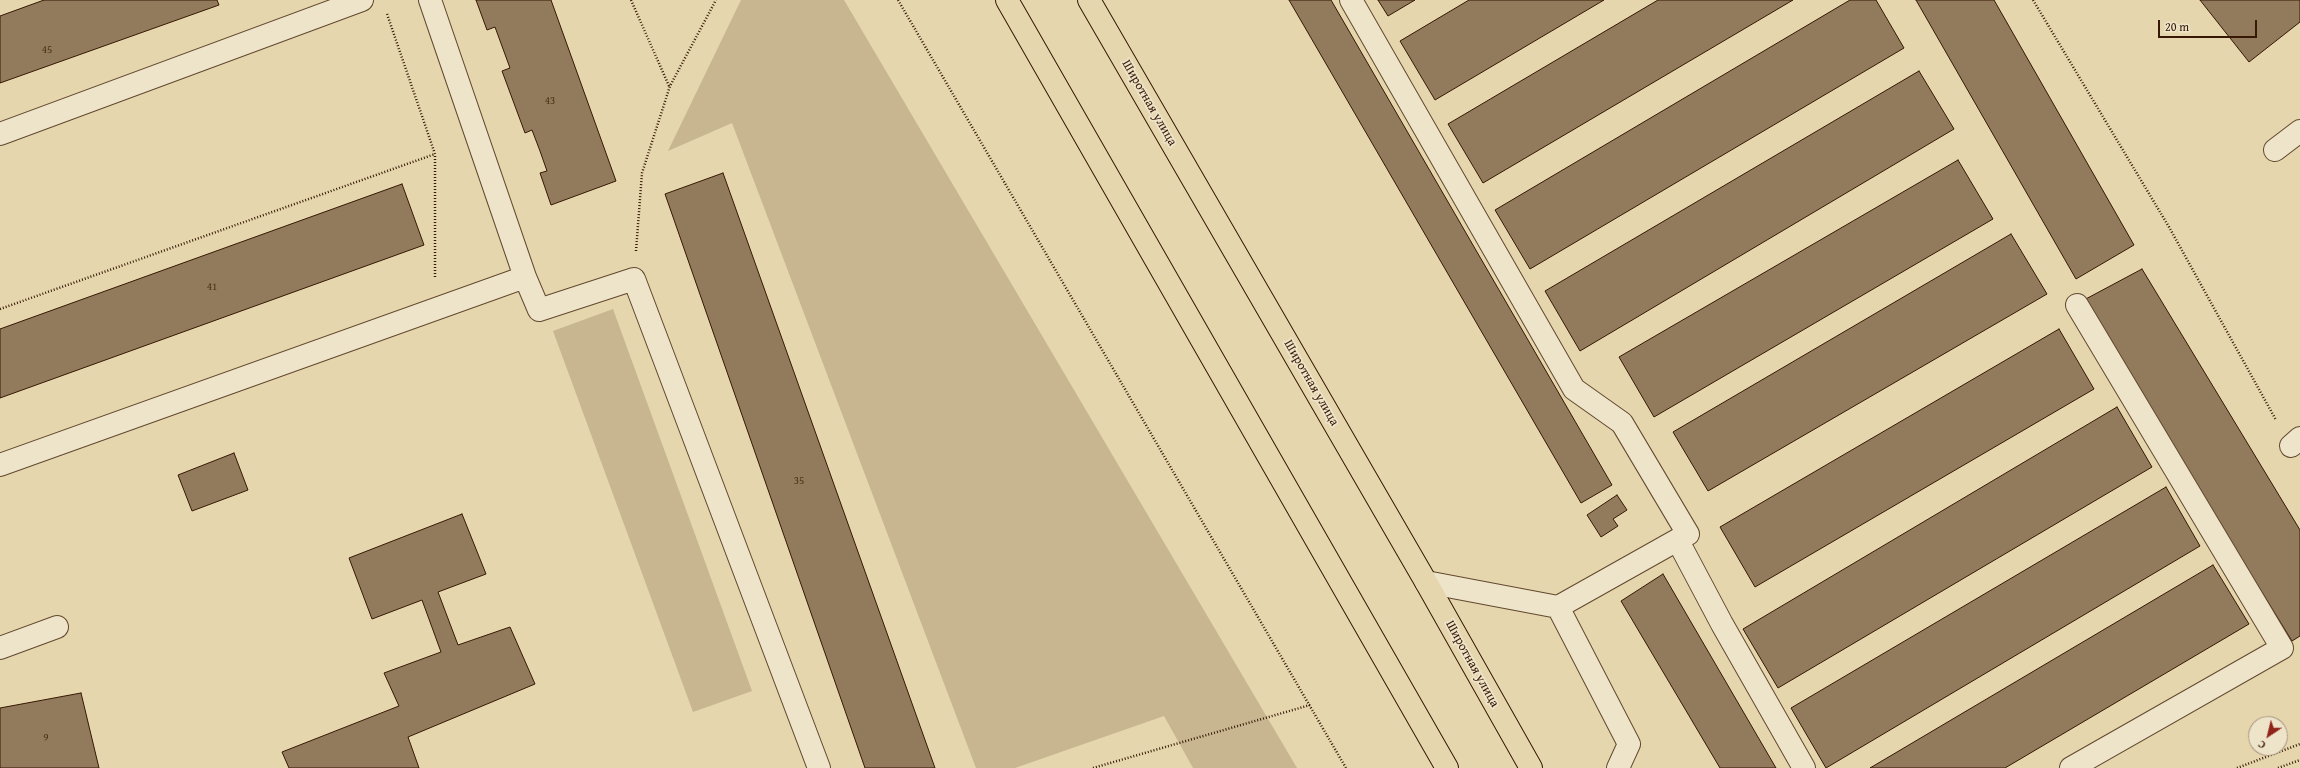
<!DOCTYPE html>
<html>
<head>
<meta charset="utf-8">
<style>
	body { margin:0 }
	#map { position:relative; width:2300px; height:768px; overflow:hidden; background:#e5d6ad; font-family:"Gentium Book Plus",serif }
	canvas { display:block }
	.north { position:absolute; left:2248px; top:716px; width:40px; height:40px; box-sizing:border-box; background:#eee4ca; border:1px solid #a4927b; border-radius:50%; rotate:215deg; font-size:11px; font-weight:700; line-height:16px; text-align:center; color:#361804 }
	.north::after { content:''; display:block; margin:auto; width:14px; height:18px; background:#8f2418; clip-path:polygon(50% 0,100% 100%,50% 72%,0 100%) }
	.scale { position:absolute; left:2158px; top:20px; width:99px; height:18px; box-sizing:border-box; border:2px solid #361804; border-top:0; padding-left:5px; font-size:12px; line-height:14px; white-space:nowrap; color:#361804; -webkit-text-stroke:3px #eee4ca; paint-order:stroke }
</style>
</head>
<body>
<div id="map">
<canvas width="2300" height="768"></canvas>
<div class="north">С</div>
<div class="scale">20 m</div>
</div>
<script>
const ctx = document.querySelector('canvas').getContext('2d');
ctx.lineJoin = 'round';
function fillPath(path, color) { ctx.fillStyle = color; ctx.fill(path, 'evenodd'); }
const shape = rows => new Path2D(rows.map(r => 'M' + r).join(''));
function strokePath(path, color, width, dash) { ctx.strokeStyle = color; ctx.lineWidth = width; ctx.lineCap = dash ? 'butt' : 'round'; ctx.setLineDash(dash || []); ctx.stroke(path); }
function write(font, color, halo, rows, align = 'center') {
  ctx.font = font + ' "Gentium Book Plus",serif'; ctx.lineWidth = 3.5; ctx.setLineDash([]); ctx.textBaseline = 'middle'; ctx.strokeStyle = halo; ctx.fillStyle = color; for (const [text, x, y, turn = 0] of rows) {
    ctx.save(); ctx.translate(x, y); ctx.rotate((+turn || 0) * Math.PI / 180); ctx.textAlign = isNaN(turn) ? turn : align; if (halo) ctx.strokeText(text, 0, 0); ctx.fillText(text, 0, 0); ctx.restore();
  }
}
fillPath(shape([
	[741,0,844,0,1297,768,1193,768,1164,716,1015,768,976,768,732,123,668,151],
	[613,309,752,691,693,712,553,331]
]), '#c7b690');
const building = shape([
	[44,0,217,0,219,5,0,83,0,16,44,0],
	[476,0,551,0,616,181,551,205,540,173,547,171,540,151,532,130,525,133,502,71,510,68,495,27,487,30,476,0],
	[1289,0,1331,0,1612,485,1581,503,1289,0],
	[1378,0,1415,0,1388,16,1378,0],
	[1469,0,1604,0,1435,100,1400,41,1469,0],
	[1658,0,1793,0,1483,183,1448,124,1658,0],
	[1850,0,1876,0,1904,48,1530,269,1495,210,1850,0],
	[1916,0,1994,0,2134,245,2076,279,1916,0],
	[2200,0,2300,0,2300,22,2249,62,2200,0],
	[1919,71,1954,129,1580,351,1545,291,1919,71],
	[1958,160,1993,219,1654,417,1619,357,1958,160],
	[723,173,935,768,865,768,665,194,723,173],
	[402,184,424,245,0,398,0,329,402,184],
	[2011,234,2047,294,1708,491,1673,432,2011,234],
	[2142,269,2300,530,2300,636,2292,641,2082,301,2142,269],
	[2059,329,2094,389,1755,587,1720,527,2059,329],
	[2117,407,2152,467,1778,688,1743,629,2117,407],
	[234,453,248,490,192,511,178,475,234,453],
	[2166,487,2200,546,1826,768,1791,708,2166,487],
	[1617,495,1627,510,1613,519,1618,526,1601,537,1587,515,1617,495],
	[462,514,486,574,438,592,458,645,510,627,535,684,408,737,419,768,289,768,282,752,399,706,384,673,441,652,422,600,372,619,349,558,462,514],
	[2213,565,2249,624,2005,768,1870,768,2213,565],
	[1663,574,1776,768,1720,768,1621,601,1663,574],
	[81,693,99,768,0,768,0,708,81,693]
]);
fillPath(building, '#917b5c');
strokePath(building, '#361804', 1);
const minor = shape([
	[430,0,525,277,539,310,634,279,819,768],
	[1351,0,1574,389,1622,423,1688,534,1558,607],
	[0,134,362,0],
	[2275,150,2300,131],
	[2291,446,2300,438],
	[0,465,525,277],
	[1678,541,1722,624,1804,768],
	[1426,582,1558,607,1629,744,1618,768],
	[0,648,57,627],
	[2071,768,2282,648,2077,305]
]);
const major = shape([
	[1007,0,1447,768],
	[1089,0,1426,582,1531,768]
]);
strokePath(minor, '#62482e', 24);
strokePath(major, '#361804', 24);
strokePath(shape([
	[631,0,669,86],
	[898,0,1346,768],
	[2033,0,2169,227,2276,420],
	[387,14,435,154,435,279],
	[636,251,642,173,670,86,716,0],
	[0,309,435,154],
	[1093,768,1310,705],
	[2237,768,2300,744],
	[2278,768,2300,760]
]), '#361804', 2.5, [1, 2]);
strokePath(minor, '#eee4ca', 22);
strokePath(major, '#e5d6ad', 22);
write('11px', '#4d311a', null, [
	["45",47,50],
	["43",550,101],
	["41",212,287],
	["35",799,481],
	["9",46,738]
]);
write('13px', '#361804', '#eee4ca', [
	["Широтная улица",1149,103,60],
	["Широтная улица",1311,383,60],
	["Широтная улица",1472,664,61]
]);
</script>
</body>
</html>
